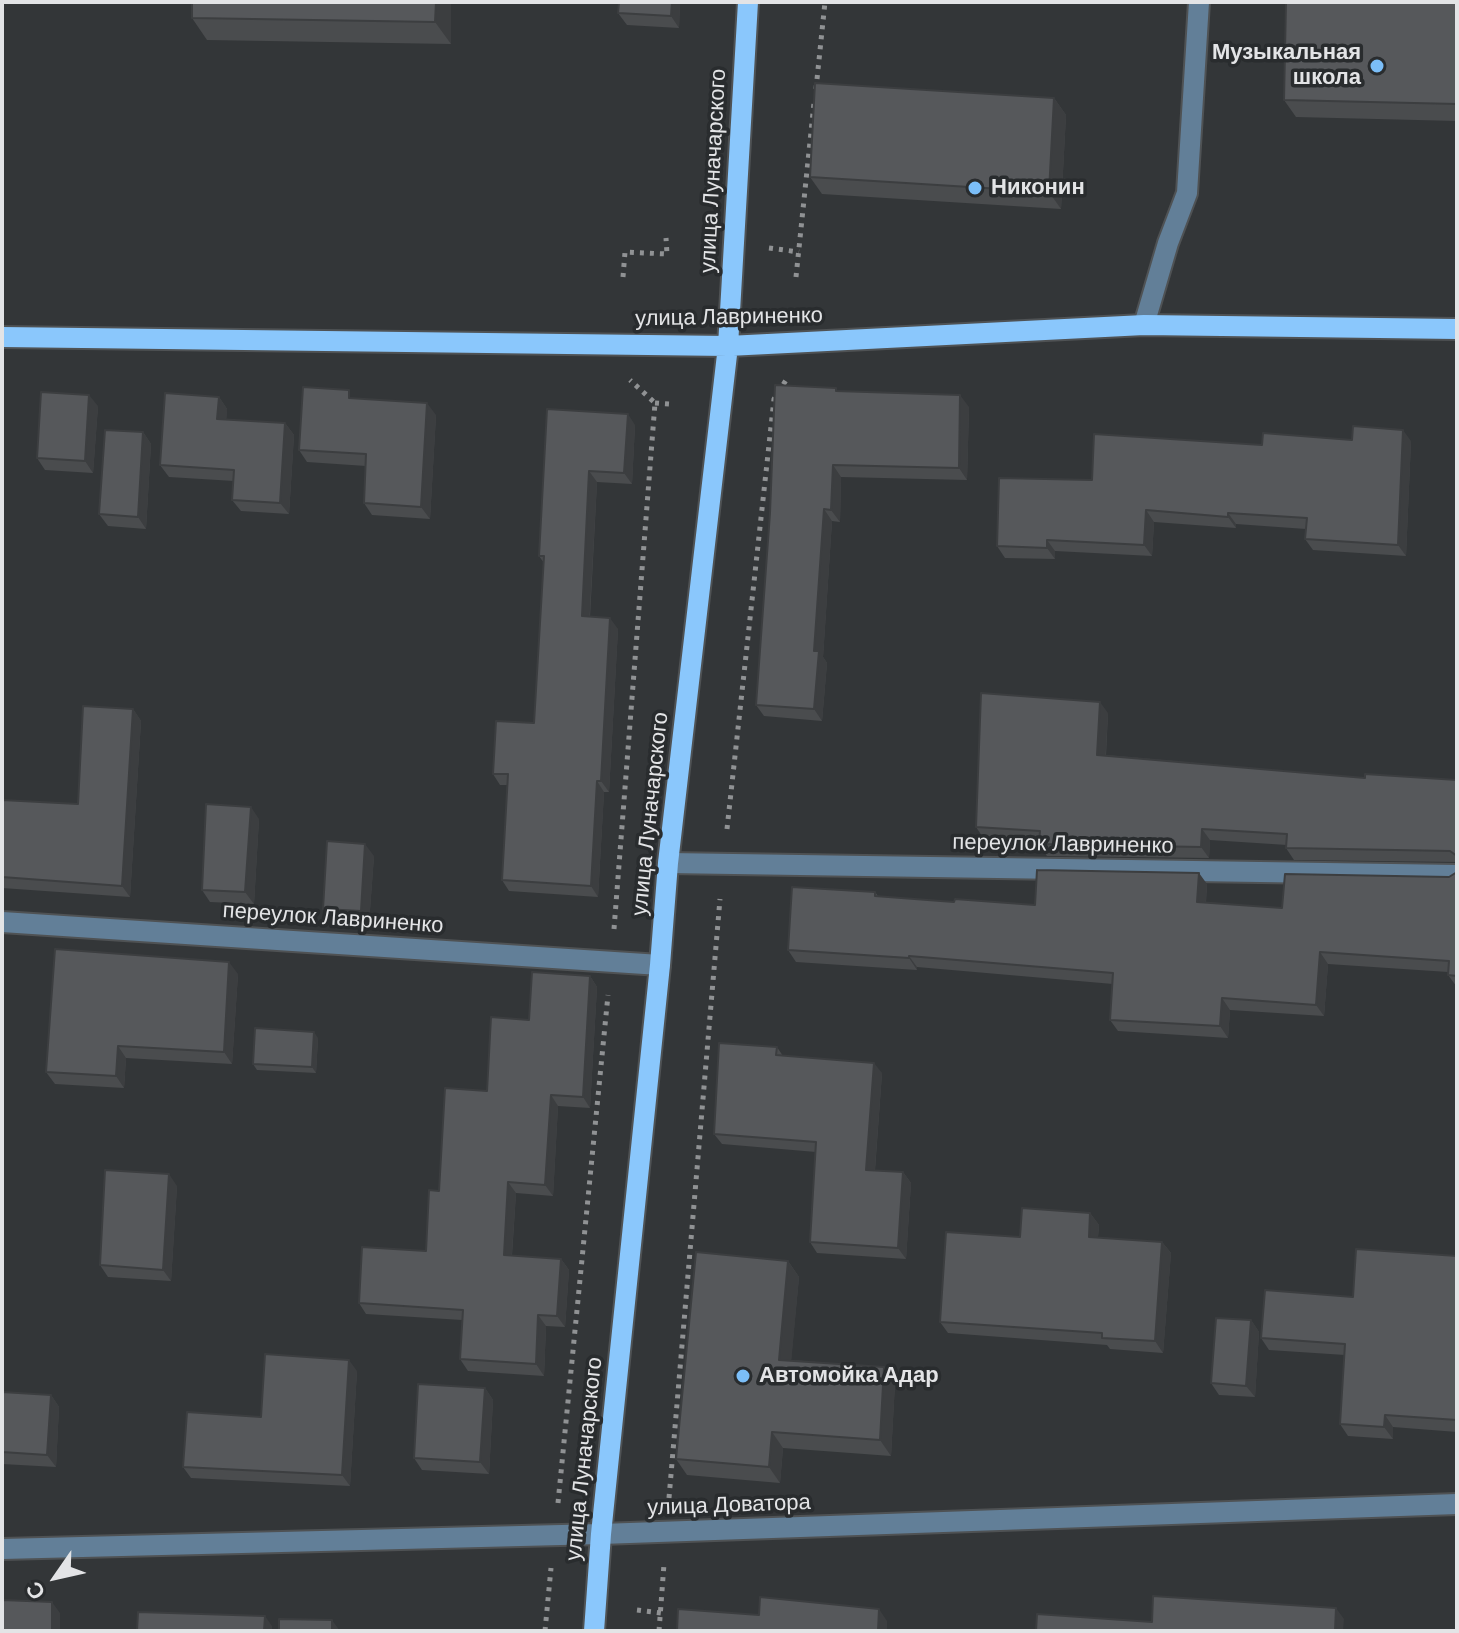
<!DOCTYPE html>
<html>
<head>
<meta charset="utf-8">
<style>
	body { margin:0 }
	#map { position:relative; width:1459px; height:1633px; overflow:hidden; background:#333638; font-family:"DM Sans",sans-serif }
	canvas { display:block }
	.frame { position:absolute; inset:0; border:4px solid #e3e4e6; pointer-events:none }
	.north { position:absolute; left:16px; top:1537px; width:80px; height:80px; -webkit-text-stroke:6px #292c2e; paint-order:stroke; rotate:236deg; font-size:22px; font-weight:700; line-height:32px; text-align:center; color:#e3e4e6 }
	.north::after { content:''; display:block; margin:auto; width:28px; height:36px; background:#e3e4e6; clip-path:polygon(50% 0,100% 100%,50% 72%,0 100%) }
</style>
</head>
<body>
<div id="map">
<canvas width="1459" height="1633"></canvas>
<div class="frame"></div>
<div class="north">С</div>
</div>
<script>
const ctx = document.querySelector('canvas').getContext('2d');
ctx.lineJoin = 'round';
const shape = rows => new Path2D(rows.map(r => 'M' + r).join(''));
function strokePath(path, color, width, dash) { ctx.strokeStyle = color; ctx.lineWidth = width; ctx.lineCap = dash ? 'butt' : 'round'; ctx.setLineDash(dash || []); ctx.stroke(path); }
function fillPath(path, color) { ctx.fillStyle = color; ctx.fill(path, 'evenodd'); }
function write(font, color, halo, rows, align = 'center') {
  ctx.font = font + ' "DM Sans",sans-serif'; ctx.lineWidth = 7; ctx.setLineDash([]); ctx.textBaseline = 'middle'; ctx.strokeStyle = halo; ctx.fillStyle = color; for (const [text, x, y, turn = 0] of rows) {
    ctx.save(); ctx.translate(x, y); ctx.rotate((+turn || 0) * Math.PI / 180); ctx.textAlign = isNaN(turn) ? turn : align; if (halo) ctx.strokeText(text, 0, 0); ctx.fillText(text, 0, 0); ctx.restore();
  }
}
const minor = shape([
	[1144,325,1168,243,1187,193,1199,2],
	[668,863,1457,875],
	[2,922,660,965],
	[2,1549,601,1534,1457,1504]
]);
const major = shape([
	[2,337,728,346,1144,325,1457,329],
	[594,1631,601,1534,660,965,668,863,728,346,748,2]
]);
strokePath(minor, '#4f5254', 24);
strokePath(major, '#4f5254', 24);
strokePath(shape([
	[816,89,825,2],
	[769,248,799,252],
	[623,277,625,252,667,254,666,238],
	[796,277,814,103],
	[655,403,669,404],
	[727,829,774,399,788,377],
	[614,929,655,403,630,380],
	[669,1498,720,899],
	[558,1503,608,995],
	[637,1610,661,1613],
	[545,1631,551,1568],
	[659,1631,664,1564]
]), '#909294', 5, [4, 6]);
strokePath(minor, '#627f98', 20);
strokePath(major, '#8ac7fc', 20);
fillPath(shape([
	[192,2,451,2,451,44,207,40,192,18],
	[619,2,680,2,679,28,627,25,618,13],
	[1457,2,1457,121,1296,117,1284,100],
	[1054,98,1066,115,1061,209,822,194,810,177],
	[838,391,969,407,967,480,841,477,840,522,832,521,823,657,827,663,822,721,764,716,756,705],
	[219,397,227,409,226,420,285,423,294,435,289,514,241,511,232,500,234,481,169,477,160,465],
	[355,398,436,415,430,519,372,515,364,503,366,466,307,462,299,450],
	[98,406,93,473,45,470,37,458],
	[547,409,635,425,632,484,597,482,590,617,618,629,609,792,604,792,598,897,509,891,502,880,507,785,500,785,493,774,534,723,544,563,539,556],
	[143,432,151,444,146,529,108,526,99,514],
	[1352,440,1411,441,1406,556,1313,550,1305,539,1306,529,1236,524,1236,528,1154,522,1152,556,1055,551,1055,559,1005,558,997,546,1092,480,1262,445],
	[133,709,141,721,130,897,2,888,2,800,78,804],
	[1108,713,1106,755,1365,778,1457,780,1457,862,1294,860,1286,848,1287,845,1210,840,1209,858,1047,856,1039,844,1039,842,984,839,976,827],
	[259,819,254,904,210,902,202,890],
	[374,856,369,923,331,920,323,909],
	[1457,872,1457,987,1448,975,1448,972,1328,964,1324,1016,1230,1010,1228,1038,1118,1031,1110,1020,1113,984,917,967,917,970,796,962,788,950,875,892,878,896,954,902,1035,905,1207,884,1206,902,1282,908,1449,877],
	[238,974,232,1064,126,1058,124,1088,55,1084,46,1072],
	[590,976,597,987,590,1108,558,1106,553,1196,516,1193,512,1255,561,1259,569,1270,565,1327,546,1326,544,1376,468,1371,460,1359,462,1320,366,1314,359,1303,426,1251,439,1191,487,1091,529,1020],
	[318,1038,316,1073,257,1070,253,1064],
	[777,1047,783,1056,882,1073,875,1170,903,1172,911,1183,906,1259,817,1253,810,1242,816,1152,722,1144,714,1134],
	[177,1186,171,1281,108,1277,100,1265],
	[1090,1213,1099,1225,1098,1237,1162,1242,1171,1253,1163,1353,1110,1349,1107,1345,948,1333,940,1322,1020,1237],
	[1457,1256,1457,1432,1393,1427,1393,1439,1348,1436,1340,1424,1345,1355,1269,1350,1261,1338,1353,1297],
	[788,1261,799,1277,791,1360,884,1367,895,1383,891,1456,783,1448,780,1483,687,1475,676,1459],
	[1251,1320,1259,1332,1255,1397,1219,1395,1211,1383],
	[357,1371,350,1486,191,1478,183,1467,261,1417],
	[485,1388,493,1400,489,1474,422,1470,414,1458],
	[2,1392,51,1395,59,1407,56,1467,2,1464]
]), '#4a4c4e');
fillPath(shape([
	[436,2,451,2,451,44,435,22],
	[672,2,680,2,679,28,671,16],
	[1054,98,1066,115,1061,209,1049,192],
	[89,395,98,406,93,473,85,461],
	[960,395,969,407,967,480,959,468],
	[219,397,227,409,226,431,217,419],
	[427,403,436,415,430,519,421,507],
	[628,414,635,425,632,484,624,473],
	[285,423,294,435,289,514,280,503],
	[1403,430,1411,441,1406,556,1398,545],
	[143,432,151,444,146,529,138,517],
	[833,465,841,477,840,522,831,510],
	[589,471,597,482,589,627,582,616],
	[824,509,832,521,823,657,827,663,822,721,814,709,814,651],
	[1146,510,1154,522,1152,556,1144,545],
	[1228,513,1236,524,1236,528,1228,517],
	[1047,540,1055,551,1055,559,1047,548],
	[610,618,618,629,609,792,601,781],
	[1100,702,1108,713,1105,766,1097,755],
	[133,709,141,721,130,897,122,886],
	[597,781,604,792,598,897,591,886],
	[251,807,259,819,254,904,245,892],
	[1202,829,1210,840,1209,858,1201,847],
	[365,844,374,856,369,923,361,911],
	[1199,873,1207,884,1205,913,1197,902],
	[1320,952,1328,964,1324,1016,1316,1005],
	[909,956,917,967,917,970,909,958],
	[229,962,238,974,232,1064,224,1052],
	[590,976,597,987,590,1108,583,1097],
	[1222,998,1230,1010,1228,1038,1220,1026],
	[314,1032,318,1038,316,1073,312,1067],
	[118,1046,126,1058,124,1088,116,1076],
	[874,1063,882,1073,874,1181,866,1170],
	[551,1095,558,1106,553,1196,545,1185],
	[903,1172,911,1183,906,1259,898,1248],
	[169,1174,177,1186,171,1281,163,1270],
	[508,1182,516,1193,511,1266,504,1255],
	[1090,1213,1099,1225,1097,1248,1089,1237],
	[1162,1242,1171,1253,1163,1353,1155,1341],
	[561,1259,569,1270,565,1327,557,1316],
	[788,1261,799,1277,790,1375,779,1360],
	[538,1315,546,1326,544,1376,536,1364],
	[1251,1320,1259,1332,1255,1397,1246,1386],
	[349,1360,357,1371,350,1486,342,1475],
	[884,1367,895,1383,891,1456,880,1440],
	[485,1388,493,1400,489,1474,480,1462],
	[51,1395,59,1407,56,1467,47,1455],
	[1385,1415,1393,1427,1393,1439,1384,1427],
	[772,1432,783,1448,780,1483,769,1467],
	[52,1602,60,1613,60,1631,52,1631],
	[1336,1608,1344,1619,1343,1631,1335,1631],
	[879,1609,887,1621,887,1631,878,1631],
	[265,1616,272,1626,272,1631,264,1631],
	[332,1620,340,1631,332,1631]
]), '#3c3e40');
const building = shape([
	[192,2,436,2,435,22,192,18,192,2],
	[619,2,672,2,671,16,618,13,619,2],
	[1286,2,1457,2,1457,104,1284,100,1286,2],
	[815,83,1054,98,1049,192,810,177,815,83],
	[775,385,836,388,836,391,960,395,959,468,833,465,831,510,824,509,814,651,819,651,814,709,756,705,770,513,775,385],
	[303,387,349,390,349,398,427,403,421,507,364,503,366,454,299,450,303,387],
	[41,392,89,395,85,461,37,458,41,392],
	[165,393,219,397,217,419,285,423,280,503,232,500,234,470,160,465,165,393],
	[547,409,628,414,624,473,589,471,582,616,610,618,601,781,597,781,591,886,502,880,508,774,493,774,496,721,534,723,544,556,539,556,547,409],
	[1353,426,1403,430,1398,545,1305,539,1307,518,1228,513,1228,517,1146,510,1144,545,1047,540,1047,548,997,546,999,478,1092,480,1094,434,1262,445,1263,433,1352,440,1353,426],
	[105,430,143,432,138,517,99,514,105,430],
	[981,693,1100,702,1097,755,1365,778,1365,774,1457,780,1457,856,1450,851,1286,848,1287,834,1202,829,1201,847,1039,844,1040,831,976,827,981,693],
	[83,706,133,709,122,886,2,877,2,800,78,804,83,706],
	[206,804,251,807,245,892,202,890,206,804],
	[327,841,365,844,361,911,323,909,327,841],
	[1037,870,1199,873,1197,902,1282,908,1285,874,1449,877,1457,872,1457,976,1448,975,1449,961,1320,952,1316,1005,1222,998,1220,1026,1110,1020,1113,973,909,956,909,958,788,950,792,887,875,892,875,896,954,902,955,899,1035,905,1037,870],
	[55,949,229,962,224,1052,118,1046,116,1076,46,1072,55,949],
	[532,972,590,976,583,1097,551,1095,545,1185,508,1182,504,1255,561,1259,557,1316,538,1315,536,1364,460,1359,463,1310,359,1303,362,1247,426,1251,429,1190,439,1191,445,1088,487,1091,491,1017,529,1020,532,972],
	[255,1028,314,1032,312,1067,253,1064,255,1028],
	[719,1043,777,1047,776,1055,874,1063,866,1170,903,1172,898,1248,810,1242,816,1142,714,1134,719,1043],
	[105,1170,169,1174,163,1270,100,1265,105,1170],
	[1022,1208,1090,1213,1089,1237,1162,1242,1155,1341,1102,1338,1102,1333,940,1322,946,1232,1020,1237,1022,1208],
	[1356,1249,1457,1256,1457,1420,1385,1415,1384,1427,1340,1424,1345,1344,1261,1338,1265,1290,1353,1297,1356,1249],
	[696,1252,788,1261,779,1360,884,1367,880,1440,772,1432,769,1467,676,1459,696,1252],
	[1216,1318,1251,1320,1246,1386,1211,1383,1216,1318],
	[265,1354,349,1360,342,1475,183,1467,187,1412,261,1417,265,1354],
	[418,1384,485,1388,480,1462,414,1458,418,1384],
	[2,1392,51,1395,47,1455,2,1452,2,1392],
	[1153,1596,1336,1608,1335,1631,1036,1631,1037,1614,1152,1622,1153,1596],
	[760,1597,879,1609,878,1631,677,1631,678,1609,759,1615,760,1597],
	[2,1600,52,1602,52,1631,2,1631,2,1600],
	[138,1612,265,1616,264,1631,137,1631,138,1612],
	[279,1619,332,1620,332,1631,279,1631,279,1619]
]);
fillPath(building, '#56585b');
strokePath(building, '#3c3e40', 2);
for (const [x, y, r, color] of [
	[1377,66,8,"#7bbef8"],
	[975,188,8,"#7bbef8"],
	[743,1376,8,"#7bbef8"]
]) { const dot = new Path2D(); dot.arc(x, y, r, 0, 2 * Math.PI); ctx.fillStyle = color; ctx.fill(dot); strokePath(dot, '#292c2e', 3); }
write('bold 22px', '#e3e4e6', '#292c2e', [
	["Музыкальная",1361,53,"right"],
	["школа",1361,78,"right"],
	["Никонин",991,188],
	["Автомойка Адар",759,1376]
], 'left');
write('22px', '#e3e4e6', '#292c2e', [
	["улица Луначарского",714,171,-87],
	["улица Лавриненко",729,318,-1],
	["улица Луначарского",651,814,-84],
	["переулок Лавриненко",1063,845,1],
	["переулок Лавриненко",333,919,4],
	["улица Луначарского",585,1459,-84],
	["улица Доватора",729,1506,-2]
]);
</script>
</body>
</html>
